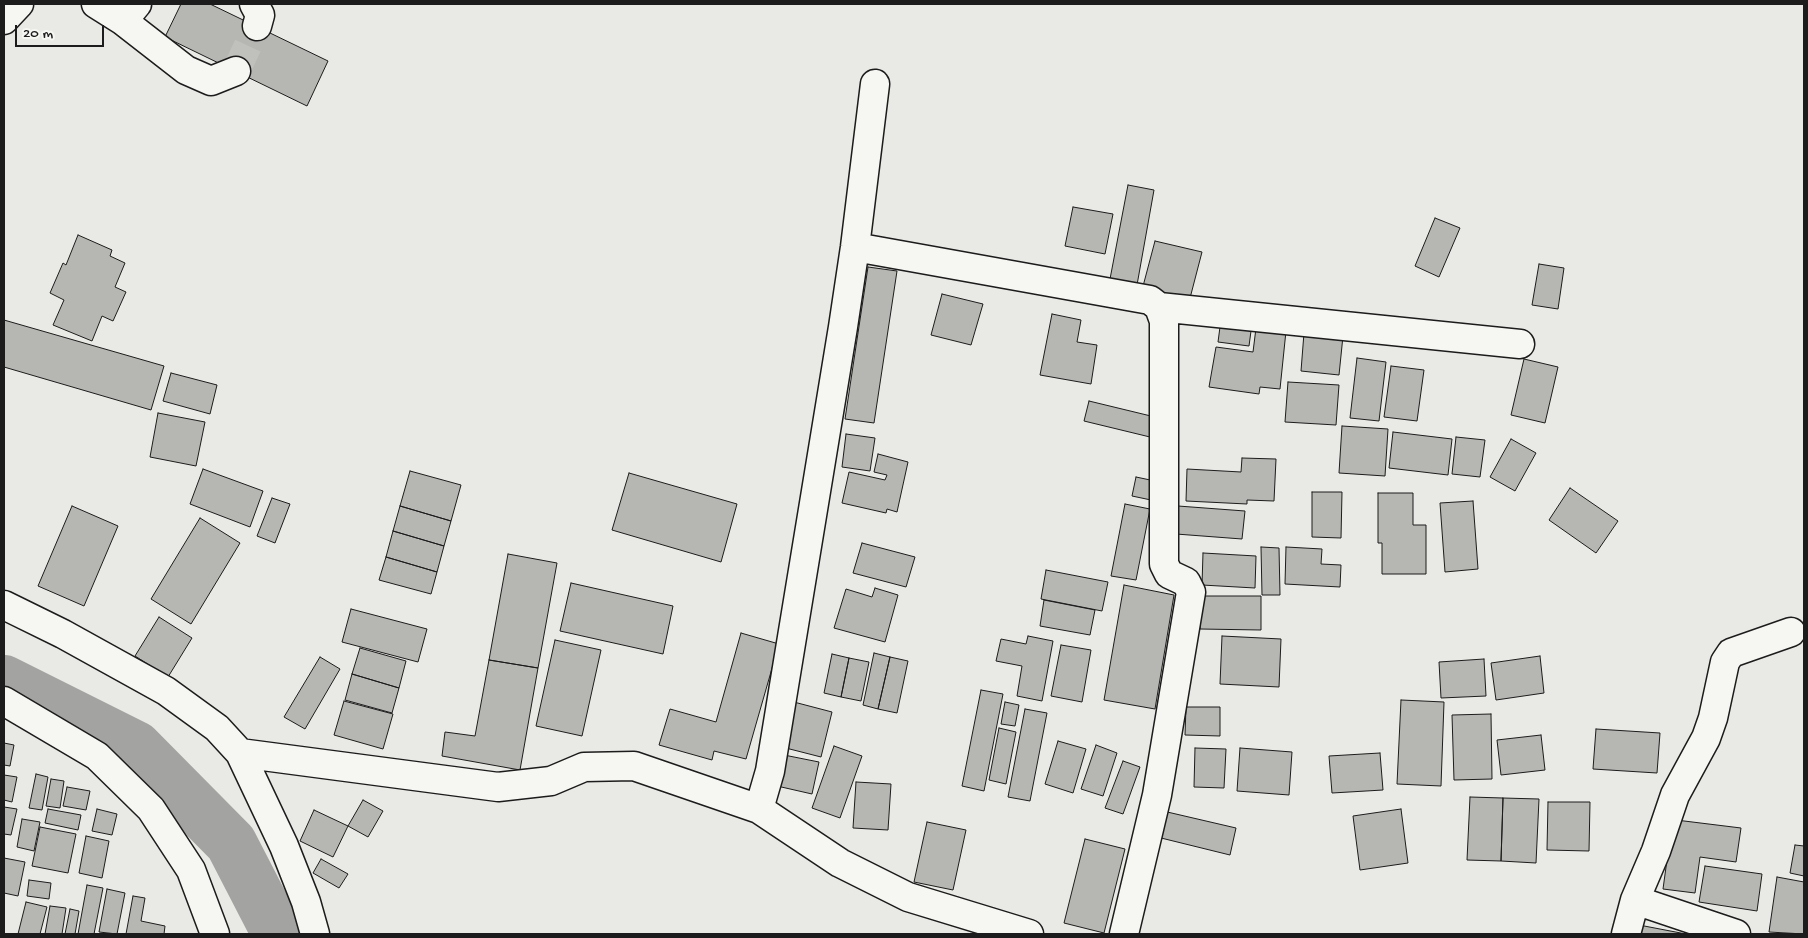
<!DOCTYPE html>
<html>
<head>
<meta charset="utf-8">
<style>
	body { margin:0 }
	#map { position:relative; width:1808px; height:938px; overflow:hidden; background:#e9e9e5; font-family:"Gochi Hand",sans-serif }
	canvas { display:block }
	.frame { position:absolute; inset:0; border:5px solid #1c1c1c; pointer-events:none }
	.scale { position:absolute; left:15px; top:25px; width:89px; height:22px; box-sizing:border-box; border:2px solid #1c1c1c; border-top:0; padding-left:6px; font-size:15px; line-height:18px; white-space:nowrap; color:#1c1c1c; -webkit-text-stroke:4px #f6f6f2; paint-order:stroke }
</style>
</head>
<body>
<div id="map">
<canvas width="1808" height="938"></canvas>
<div class="frame"></div>
<div class="scale">20 m</div>
</div>
<script>
const ctx = document.querySelector('canvas').getContext('2d');
ctx.lineJoin = 'round';
const shape = rows => new Path2D(rows.map(r => 'M' + r).join(''));
function strokePath(path, color, width, dash) { ctx.strokeStyle = color; ctx.lineWidth = width; ctx.lineCap = dash ? 'butt' : 'round'; ctx.setLineDash(dash || []); ctx.stroke(path); }
function fillPath(path, color) { ctx.fillStyle = color; ctx.fill(path, 'evenodd'); }
strokePath(shape([
	[4,681,136,747,231,843,278,934]
]), '#a3a3a1', 52);
const building = shape([
	[181,4,210,4,328,61,307,106,165,37,181,4],
	[1128,185,1154,190,1137,285,1110,279,1128,185],
	[1073,207,1113,214,1105,254,1065,246,1073,207],
	[1435,218,1460,228,1439,277,1415,266,1435,218],
	[78,235,112,250,110,256,125,263,115,287,126,292,113,321,102,316,92,341,53,325,64,300,50,293,63,263,66,265,78,235],
	[1155,241,1202,252,1189,302,1142,290,1155,241],
	[1539,264,1564,268,1558,309,1532,305,1539,264],
	[868,267,897,271,874,423,845,419,868,267],
	[942,294,983,304,971,345,931,335,942,294],
	[1052,314,1081,320,1077,342,1097,345,1091,384,1040,375,1052,314],
	[4,320,164,366,151,410,4,367,4,320],
	[1220,327,1251,331,1249,346,1218,342,1220,327],
	[1256,328,1286,331,1280,389,1260,387,1259,394,1209,387,1216,347,1253,352,1256,328],
	[1304,333,1343,336,1339,375,1301,371,1304,333],
	[1357,358,1386,362,1379,421,1350,418,1357,358],
	[1524,359,1558,367,1545,423,1511,415,1524,359],
	[1391,366,1424,370,1417,421,1384,417,1391,366],
	[171,373,217,385,210,414,163,401,171,373],
	[1288,382,1339,385,1336,425,1285,422,1288,382],
	[1089,401,1155,417,1150,437,1084,421,1089,401],
	[158,413,205,422,196,466,150,457,158,413],
	[1342,426,1388,429,1385,476,1339,473,1342,426],
	[1393,432,1452,439,1448,475,1389,468,1393,432],
	[846,434,875,438,870,471,842,467,846,434],
	[1456,437,1485,440,1480,477,1452,474,1456,437],
	[1511,439,1536,453,1515,491,1490,477,1511,439],
	[878,454,908,462,897,512,887,509,886,513,842,503,849,472,885,480,887,475,874,472,878,454],
	[1242,458,1276,459,1274,501,1247,500,1247,504,1186,501,1187,469,1241,472,1242,458],
	[203,469,263,491,250,527,190,504,203,469],
	[410,471,461,485,451,521,400,506,410,471],
	[629,473,737,504,721,562,612,530,629,473],
	[1136,477,1155,481,1151,500,1132,496,1136,477],
	[1570,488,1618,521,1596,553,1549,520,1570,488],
	[1312,492,1342,492,1341,538,1312,537,1312,492],
	[1378,493,1413,493,1413,525,1426,525,1426,574,1382,574,1382,543,1378,543,1378,493],
	[272,498,290,504,275,543,257,536,272,498],
	[1473,501,1478,569,1445,572,1440,503,1473,501],
	[1125,504,1150,509,1136,580,1111,576,1125,504],
	[72,506,118,526,84,606,38,586,72,506],
	[400,506,451,521,444,546,393,531,400,506],
	[1178,506,1245,511,1242,539,1176,534,1178,506],
	[200,518,240,543,191,624,151,599,200,518],
	[393,531,444,546,437,572,386,557,393,531],
	[862,543,915,557,906,587,853,573,862,543],
	[1261,547,1279,548,1280,595,1262,595,1261,547],
	[1286,547,1322,549,1321,564,1341,565,1340,587,1285,584,1286,547],
	[1203,553,1256,556,1255,588,1202,585,1203,553],
	[508,554,557,563,538,668,489,660,508,554],
	[386,557,437,572,431,594,379,580,386,557],
	[1046,570,1108,582,1102,611,1041,599,1046,570],
	[571,583,673,606,663,654,560,631,571,583],
	[1124,585,1174,595,1155,709,1104,700,1124,585],
	[875,588,898,595,885,642,834,628,846,589,872,597,875,588],
	[1200,596,1261,596,1261,630,1200,629,1200,596],
	[1044,600,1095,610,1090,635,1040,626,1044,600],
	[351,609,427,629,418,662,342,642,351,609],
	[159,617,192,638,168,677,135,656,159,617],
	[741,633,779,644,746,759,714,751,712,760,659,745,670,709,716,722,741,633],
	[1028,636,1053,641,1042,701,1017,696,1022,666,996,661,1001,639,1026,644,1028,636],
	[1222,636,1281,639,1279,687,1220,684,1222,636],
	[555,640,601,650,582,736,536,726,555,640],
	[1061,645,1091,650,1082,702,1051,696,1061,645],
	[360,648,406,661,399,688,352,674,360,648],
	[874,653,890,657,878,709,863,705,874,653],
	[832,654,849,658,841,697,824,693,832,654],
	[1540,656,1544,693,1496,700,1491,663,1540,656],
	[320,657,340,669,305,729,284,717,320,657],
	[890,657,908,661,897,713,878,709,890,657],
	[849,658,869,662,861,701,841,697,849,658],
	[1484,659,1486,696,1441,698,1439,662,1484,659],
	[489,660,538,668,520,770,442,756,445,732,475,736,489,660],
	[352,674,399,688,392,713,345,700,352,674],
	[981,690,1003,694,984,791,962,786,981,690],
	[1401,700,1444,702,1441,786,1397,784,1401,700],
	[344,701,393,714,383,749,334,735,344,701],
	[790,701,832,712,821,757,778,746,790,701],
	[1005,702,1019,705,1015,726,1001,724,1005,702],
	[1186,707,1220,707,1220,736,1185,735,1186,707],
	[1025,709,1047,713,1030,801,1008,797,1025,709],
	[1491,714,1492,779,1454,780,1452,715,1491,714],
	[999,728,1016,732,1006,784,989,780,999,728],
	[1596,729,1660,733,1657,773,1593,769,1596,729],
	[1541,735,1545,770,1501,775,1497,740,1541,735],
	[1058,741,1086,749,1073,793,1045,784,1058,741],
	[4,743,14,745,10,766,4,765,4,743],
	[1096,745,1117,753,1103,796,1081,789,1096,745],
	[834,746,862,756,840,818,812,808,834,746],
	[1195,748,1226,749,1224,788,1194,787,1195,748],
	[1240,748,1292,752,1289,795,1237,791,1240,748],
	[1380,753,1383,790,1332,793,1329,756,1380,753],
	[784,755,819,762,812,794,777,786,784,755],
	[1123,761,1140,767,1123,814,1105,808,1123,761],
	[36,774,48,777,42,810,29,808,36,774],
	[4,775,17,777,12,802,4,800,4,775],
	[51,779,64,781,60,808,46,806,51,779],
	[856,782,891,784,888,830,853,828,856,782],
	[67,787,90,791,86,810,63,806,67,787],
	[1470,797,1503,798,1501,861,1467,860,1470,797],
	[1503,798,1539,799,1536,863,1501,861,1503,798],
	[363,800,383,811,368,837,348,826,363,800],
	[1548,802,1590,802,1589,851,1547,850,1548,802],
	[4,807,17,809,11,835,4,834,4,807],
	[48,809,81,815,78,830,45,823,48,809],
	[97,809,117,814,112,835,92,831,97,809],
	[1401,809,1408,863,1360,870,1353,816,1401,809],
	[314,810,348,826,333,857,300,841,314,810],
	[1163,811,1236,828,1230,855,1157,837,1163,811],
	[22,819,40,822,34,851,17,847,22,819],
	[1676,820,1741,828,1736,862,1700,857,1695,893,1663,889,1670,838,1676,820],
	[927,822,966,830,953,890,914,882,927,822],
	[40,827,76,834,68,873,32,866,40,827],
	[86,836,109,841,102,878,79,873,86,836],
	[1085,839,1125,849,1104,933,1064,923,1085,839],
	[1795,845,1804,846,1804,876,1790,873,1795,845],
	[4,858,25,862,18,896,4,893,4,858],
	[321,859,348,874,339,888,313,873,321,859],
	[1705,866,1762,874,1757,911,1699,902,1705,866],
	[1777,877,1804,882,1804,934,1769,932,1777,877],
	[29,880,51,883,49,899,27,896,29,880],
	[87,885,103,888,94,934,78,934,87,885],
	[107,889,125,893,117,934,99,932,107,889],
	[133,896,145,898,141,921,165,926,164,934,126,934,133,896],
	[26,902,47,907,40,934,18,934,26,902],
	[50,906,66,908,62,934,45,934,50,906],
	[70,909,79,911,75,934,65,934,70,909],
	[1639,925,1686,934,1637,934,1639,925]
]);
fillPath(building, '#b6b6b3');
strokePath(building, '#1c1c1c', 1);
strokePath(shape([
	[236,71,257,26]
]), '#c0c0bd', 28, [28, 14]);
const minor = shape([
	[96,4,123,21,137,4],
	[254,4,260,15,257,26],
	[123,21,186,70,211,81,236,71],
	[855,247,1150,300,1159,307,1164,321,1164,564,1169,574,1186,582,1191,592,1157,795,1124,934],
	[1159,307,1520,344],
	[4,605,63,634,166,691,217,728,240,753,284,846,306,902,315,934],
	[4,701,97,756,151,809,191,870,215,934],
	[240,753,498,787,551,781,584,767,634,766,759,809,770,771,843,327,855,247,875,84],
	[759,809,840,863,908,897,1029,934],
	[1635,900,1736,934],
	[1626,934,1635,900,1656,851,1675,795,1706,738,1713,718,1725,662,1731,653,1791,632]
]);
const major = shape([
	[4,20,19,4]
]);
strokePath(minor, '#1c1c1c', 31);
strokePath(major, '#1c1c1c', 31);
strokePath(minor, '#f6f6f2', 28);
strokePath(major, '#f6f6f2', 28);
</script>
</body>
</html>
